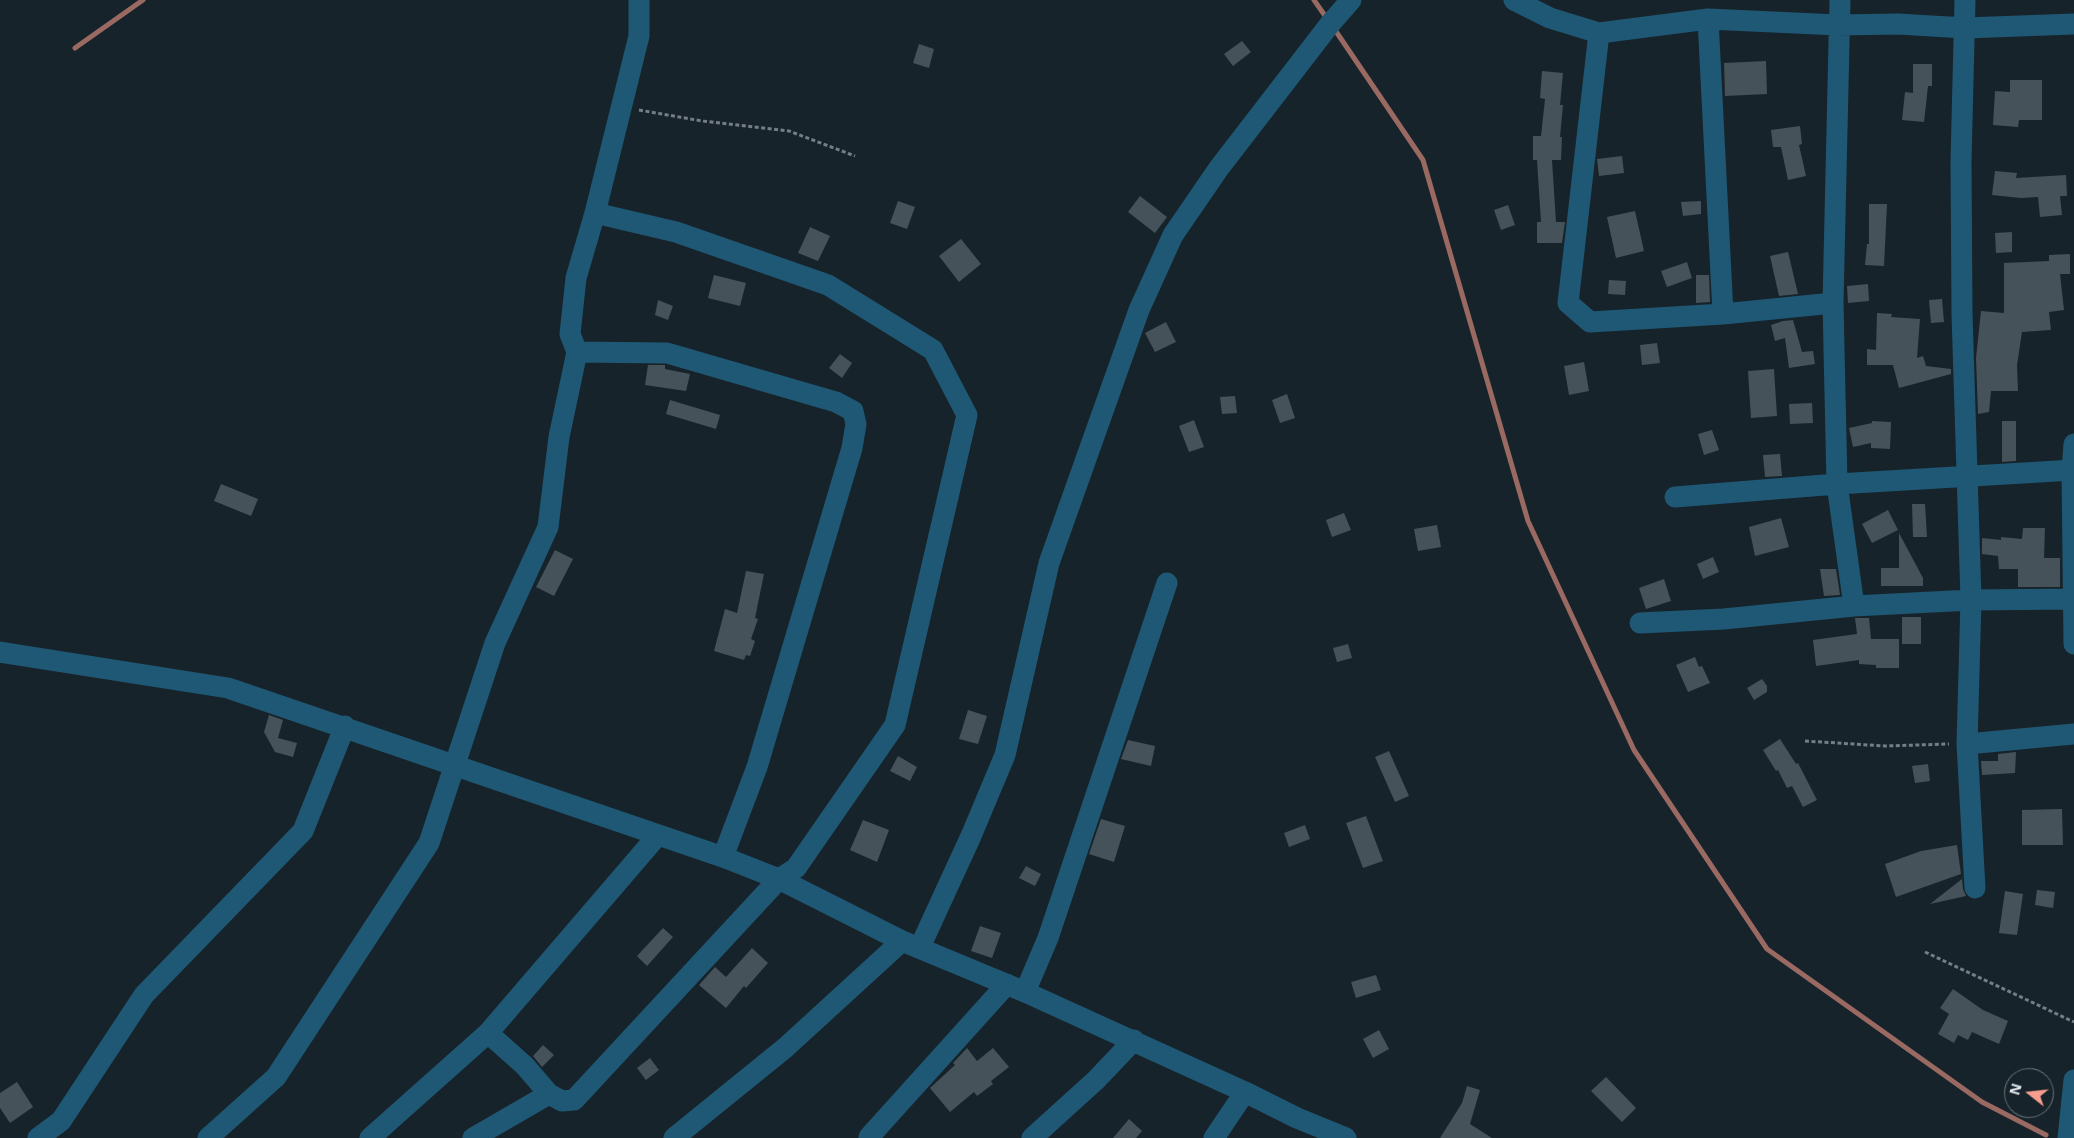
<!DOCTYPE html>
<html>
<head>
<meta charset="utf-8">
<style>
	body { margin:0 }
	#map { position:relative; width:2074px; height:1138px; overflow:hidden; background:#17232a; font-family:"Open Sans",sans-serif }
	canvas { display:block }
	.north { position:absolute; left:2004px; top:1068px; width:50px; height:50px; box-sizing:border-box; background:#17232a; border:1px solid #69747a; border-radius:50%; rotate:286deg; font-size:14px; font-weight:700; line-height:20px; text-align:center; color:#e5edf1 }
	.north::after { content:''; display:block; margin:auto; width:18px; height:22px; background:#f59d8e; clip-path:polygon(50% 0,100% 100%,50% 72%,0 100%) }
</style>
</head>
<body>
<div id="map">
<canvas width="2074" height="1138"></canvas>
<div class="north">N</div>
</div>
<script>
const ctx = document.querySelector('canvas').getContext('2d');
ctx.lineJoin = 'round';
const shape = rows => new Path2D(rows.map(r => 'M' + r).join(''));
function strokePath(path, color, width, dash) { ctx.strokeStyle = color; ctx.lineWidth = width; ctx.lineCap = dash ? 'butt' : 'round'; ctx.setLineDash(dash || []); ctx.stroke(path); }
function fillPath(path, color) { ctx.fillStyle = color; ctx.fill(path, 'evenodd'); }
strokePath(shape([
	[1314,0,1328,20],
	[1333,27,1423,160,1528,521,1634,750,1767,949,1982,1102,2046,1135],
	[75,48,143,0]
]), '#996962', 5);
fillPath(shape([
	[1242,41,1251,52,1233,66,1224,54],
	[919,44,934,49,929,68,913,63],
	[1766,61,1767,94,1725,96,1724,63],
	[1913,64,1932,64,1932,86,1928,86,1924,122,1902,120,1905,92,1913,93],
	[1542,71,1563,73,1560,105,1563,105,1560,137,1562,137,1561,160,1552,160,1556,222,1565,222,1562,243,1537,243,1537,222,1541,222,1537,160,1533,160,1533,136,1541,136,1545,99,1540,98],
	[2010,80,2042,80,2042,120,2019,120,2018,127,1993,125,1995,91,2010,92],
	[1800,126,1802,144,1799,145,1806,176,1788,180,1781,147,1773,147,1771,130],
	[1622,156,1624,173,1599,176,1597,159],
	[1995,171,2017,173,2016,178,2066,175,2067,196,2060,196,2062,215,2040,217,2038,197,2021,198,1992,195],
	[1140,196,1167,217,1155,233,1128,212],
	[898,201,915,207,907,229,890,223],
	[1701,201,1701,214,1683,216,1681,202],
	[1869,204,1887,204,1884,266,1865,265,1867,244,1869,244],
	[1508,205,1515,225,1501,230,1494,210],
	[1635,211,1644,251,1616,258,1607,217],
	[810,227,830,236,818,261,798,253],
	[2012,232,2012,252,1996,253,1995,233],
	[961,239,981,264,959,282,939,256],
	[1788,252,1798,294,1779,296,1770,256],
	[2070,254,2070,274,2060,274,2064,310,2049,312,2051,330,2022,332,2017,365,2018,391,1991,391,1989,412,1978,414,1976,358,1981,311,2004,313,2004,263,2049,261,2049,255],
	[1687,262,1692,278,1667,287,1661,271],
	[714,275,746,283,740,306,708,298],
	[1696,275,1709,275,1710,302,1696,303],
	[1609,280,1626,281,1625,295,1608,294],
	[1868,284,1869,301,1848,303,1847,286],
	[1942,299,1944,322,1931,323,1929,300],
	[658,300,673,306,668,320,655,315],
	[1877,313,1892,314,1891,317,1920,319,1917,358,1923,356,1926,366,1951,369,1951,374,1899,388,1893,365,1867,365,1867,349,1876,350],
	[1793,320,1802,352,1813,351,1815,364,1789,368,1785,338,1775,341,1771,325,1783,321],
	[1166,322,1176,342,1155,352,1145,333],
	[1657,343,1660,363,1642,365,1640,345],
	[840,354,852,363,842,378,829,368],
	[1584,362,1589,391,1569,395,1564,366],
	[648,365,665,365,665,369,690,374,686,391,645,385],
	[1774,369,1777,416,1751,418,1748,371],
	[1287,394,1295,418,1280,423,1272,400],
	[1235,396,1237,413,1222,414,1220,397],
	[670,400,720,415,716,429,666,414],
	[1812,403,1813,423,1790,424,1789,404],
	[1194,420,1204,447,1189,452,1179,426],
	[1872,421,1891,422,1890,449,1871,448,1871,443,1853,447,1849,428,1872,423],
	[2002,421,2016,421,2016,461,2002,462],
	[1712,430,1719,450,1704,455,1698,434],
	[1780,454,1782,476,1765,477,1763,455],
	[221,484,258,499,251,516,214,501],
	[1912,504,1925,504,1927,537,1913,537],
	[1888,510,1898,530,1872,543,1862,524],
	[1344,513,1351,530,1332,537,1326,520],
	[1781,518,1789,547,1755,556,1749,527],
	[1437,525,1441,547,1418,551,1414,529],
	[2023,528,2045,528,2044,558,2060,558,2060,587,2018,587,2018,569,1999,569,1998,556,1982,554,1982,538,2001,540,2001,537,2022,539],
	[1899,533,1923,578,1923,586,1881,586,1881,568,1899,568],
	[555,550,573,559,554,596,536,587],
	[1713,557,1719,572,1703,579,1697,564],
	[1820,569,1836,569,1840,595,1824,596],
	[746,571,764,574,755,618,758,619,751,639,755,641,750,656,746,655,744,660,714,651,725,609,737,613],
	[1664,579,1671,601,1646,609,1639,588],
	[1902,617,1921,617,1921,644,1902,644],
	[1855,618,1869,618,1871,639,1899,639,1899,668,1876,668,1876,665,1859,664,1859,660,1816,666,1813,640,1857,634],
	[1348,644,1352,658,1337,662,1333,648],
	[1695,657,1699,667,1702,666,1710,683,1688,692,1676,665],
	[1762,679,1767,686,1767,692,1754,700,1747,688],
	[968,710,987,716,978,744,959,739],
	[269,715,283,720,278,738,297,743,293,757,275,752,264,732],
	[1780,739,1796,764,1798,763,1817,800,1803,807,1792,786,1787,788,1778,770,1776,771,1763,750],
	[1128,740,1155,746,1151,766,1121,759],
	[1389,751,1409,796,1395,802,1375,757],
	[2016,752,2015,773,1982,775,1981,761,1998,761,1998,754],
	[898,756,917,767,910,781,890,771],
	[1928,764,1930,781,1915,783,1912,766],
	[2062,809,2063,845,2022,845,2022,810],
	[1366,816,1383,861,1363,868,1346,823],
	[1101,819,1125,826,1114,862,1089,854],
	[863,820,889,830,877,862,850,850],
	[1305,825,1310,839,1289,847,1284,833],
	[1957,845,1961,874,1896,897,1885,864,1921,851],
	[1026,866,1041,874,1035,886,1019,878],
	[1962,879,1963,889,1966,896,1930,904],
	[2037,890,2055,892,2053,908,2035,905],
	[2005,891,2023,894,2017,935,1999,933],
	[980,926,1001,933,992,958,971,951],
	[663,928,673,937,647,966,637,956],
	[752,948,768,963,746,988,744,986,726,1008,699,985,715,967,726,977],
	[1376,975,1381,990,1356,998,1351,982],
	[1953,989,1983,1010,2008,1021,1999,1044,1972,1032,1968,1040,1958,1035,1954,1043,1938,1034,1949,1014,1940,1008],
	[1379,1030,1389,1049,1373,1058,1363,1039],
	[543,1045,554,1055,542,1067,533,1056],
	[967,1048,977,1061,993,1048,1009,1067,991,1081,993,1084,977,1096,974,1092,950,1112,930,1088,955,1065,953,1063],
	[650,1058,659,1070,646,1080,637,1068],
	[1606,1077,1636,1108,1622,1122,1591,1091],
	[17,1082,33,1107,10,1123,0,1108,0,1093],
	[1467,1086,1480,1090,1470,1124,1492,1138,1440,1138,1462,1103],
	[1129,1119,1142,1131,1136,1138,1113,1138]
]), '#45525a');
strokePath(shape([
	[639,110,702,121,789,131,855,156],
	[1805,741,1885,746,1949,744],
	[1925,952,2074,1022]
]), '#747e84', 3, [4, 2.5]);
strokePath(shape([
	[1514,0,1550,18,1599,33,1708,19,1838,25,1898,24,1965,28,2074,24],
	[1840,0,1833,303,1837,484,1854,606],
	[1965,0,1961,161,1962,314,1971,600,1967,744,1975,888],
	[1708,19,1723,314],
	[1599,33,1568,303,1590,322,1723,314,1833,303],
	[577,352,667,353,836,402,853,411,856,424,852,448,757,767,723,857],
	[2074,444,2072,470,2074,644],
	[1675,497,1837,484,2074,470],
	[1640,623,1724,619,1854,606,1971,600,2074,599],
	[0,652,228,688,723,857,779,879,902,941,1025,992,1245,1092,1297,1118,1346,1138],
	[1967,744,2074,734],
	[920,947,971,836,1005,755,1049,563,1139,310,1173,235,1219,168,1330,24,1351,0],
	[1025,992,1048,938,1167,583],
	[488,1033,525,1066,549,1094,562,1101,574,1100,779,879,796,868,895,725,967,415,933,350,828,285,676,232,595,213],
	[869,1137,1007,984],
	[38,1138,61,1121,144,995,303,831,345,726],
	[208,1138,276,1077,429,843,495,643,548,527,559,437,577,352,570,334,576,278,595,213,639,36,639,0],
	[370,1138,488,1033,658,835],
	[473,1138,549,1094],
	[674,1138,785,1048,902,941],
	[1032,1138,1096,1080,1134,1040],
	[1214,1138,1245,1092],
	[2068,1138,2074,1080]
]), '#1f5874', 21);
</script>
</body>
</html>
